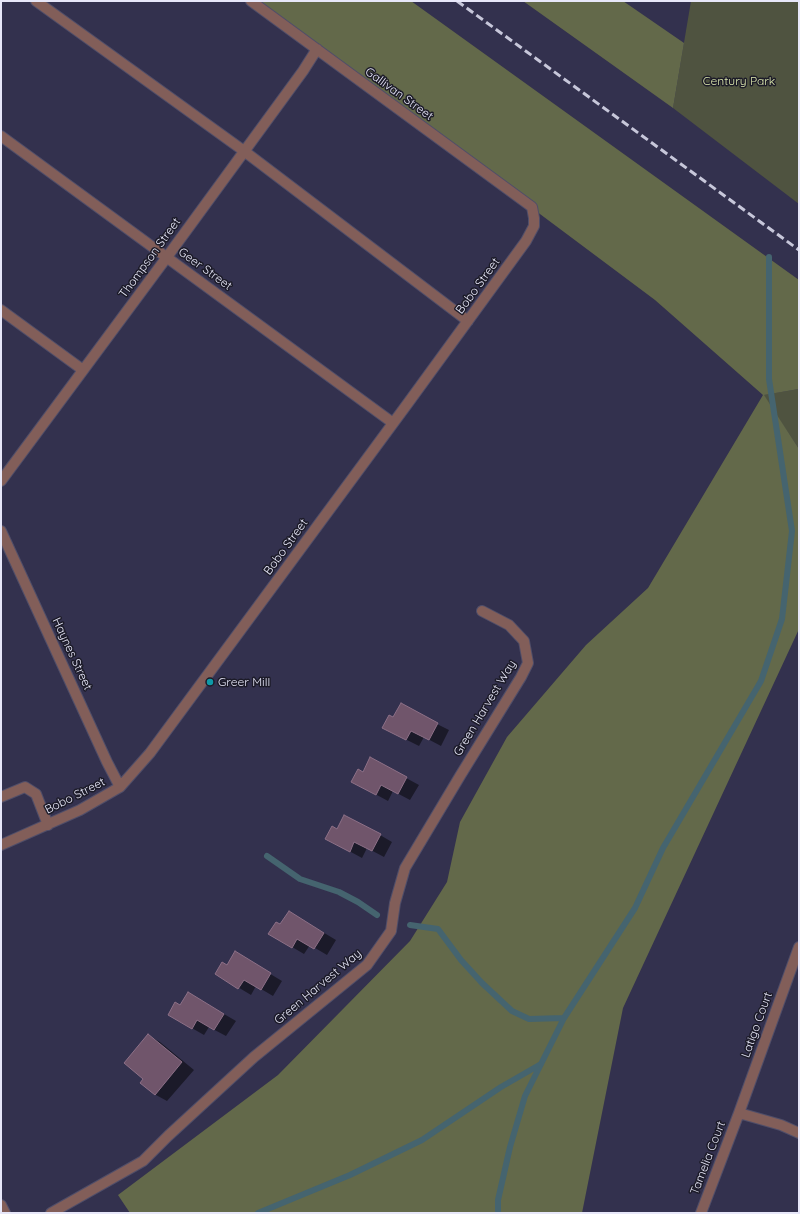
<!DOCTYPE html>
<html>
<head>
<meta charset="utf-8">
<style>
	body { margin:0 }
	#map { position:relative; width:800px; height:1214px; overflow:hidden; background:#33314e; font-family:Quicksand,sans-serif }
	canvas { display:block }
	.frame { position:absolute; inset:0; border:2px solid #e7e7f9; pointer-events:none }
</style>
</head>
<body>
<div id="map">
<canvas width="800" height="1214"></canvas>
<div class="frame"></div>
</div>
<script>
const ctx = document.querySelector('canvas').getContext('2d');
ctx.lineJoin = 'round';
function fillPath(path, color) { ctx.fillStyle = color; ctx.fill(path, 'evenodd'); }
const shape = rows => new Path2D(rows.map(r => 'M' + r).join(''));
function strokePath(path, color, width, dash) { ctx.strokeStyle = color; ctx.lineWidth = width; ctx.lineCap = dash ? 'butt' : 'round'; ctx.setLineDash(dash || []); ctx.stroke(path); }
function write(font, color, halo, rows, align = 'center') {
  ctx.font = font + ' Quicksand,sans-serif'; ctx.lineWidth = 3; ctx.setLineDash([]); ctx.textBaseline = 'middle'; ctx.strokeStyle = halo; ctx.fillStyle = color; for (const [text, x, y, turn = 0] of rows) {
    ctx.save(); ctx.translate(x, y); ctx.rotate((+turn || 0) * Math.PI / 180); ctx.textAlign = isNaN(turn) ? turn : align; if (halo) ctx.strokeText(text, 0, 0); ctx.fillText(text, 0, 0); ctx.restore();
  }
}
fillPath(shape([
	[691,1,799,1,799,204,673,108],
	[799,389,799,449,763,395]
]), '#4f5340');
fillPath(shape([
	[255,1,411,1,799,280,799,389,764,395,799,449,799,629,623,1008,582,1213,130,1213,118,1195,278,1075,410,941,447,882,460,822,507,737,586,645,648,588,763,395,655,300],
	[523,1,623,1,684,43,673,108]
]), '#63694a');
fillPath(shape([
	[394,719,437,724,449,730,441,746,424,737,419,746,395,734],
	[371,759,419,785,410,800,393,791,388,801,364,788,363,773],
	[337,830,380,835,392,842,384,857,367,848,362,858,338,845],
	[301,919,336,940,327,955,310,945,304,954,270,934,281,926],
	[247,960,282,981,273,996,256,986,251,995,216,974,228,966],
	[200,1000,236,1021,226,1036,209,1027,204,1035,169,1015,181,1007],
	[148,1035,160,1042,194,1070,167,1101,156,1095,141,1082,145,1078]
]), '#0007');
strokePath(shape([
	[267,856,300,879,339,892,358,902,377,915],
	[410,925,438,929,461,960,482,983,512,1011,529,1019,564,1018],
	[258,1213,350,1175,422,1140,501,1087,541,1064],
	[498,1213,498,1200,510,1147,525,1096,564,1018,635,908,663,848,761,681,782,619,792,531,769,379,769,257]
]), '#45646f', 6);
const building = shape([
	[401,703,438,723,429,740,411,731,406,740,382,728,389,715,393,717,401,703],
	[370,757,407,777,398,794,381,785,376,795,351,782,358,769,363,772,370,757],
	[344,815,381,834,372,851,354,842,350,852,325,839,332,826,337,829,344,815],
	[289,911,324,933,314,949,297,939,292,948,268,934,276,922,280,924,289,911],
	[235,951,271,973,261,990,244,980,238,989,215,974,222,962,227,965,235,951],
	[188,992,224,1014,214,1030,197,1020,192,1029,168,1015,175,1002,180,1005,188,992],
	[148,1034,182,1062,155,1095,140,1083,143,1079,124,1063,148,1034]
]);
fillPath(building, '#70556b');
strokePath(building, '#8d7087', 1);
const minor = shape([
	[36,1,244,151,468,321],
	[1,136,393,423],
	[1,310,83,370],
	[1,481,167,257,303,71,317,49],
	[1,531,107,762,120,787],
	[1,797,25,787,36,794,48,825],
	[1,845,80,810,120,787,150,753,408,403,526,241,534,226,534,218,532,207,251,1],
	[739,1113,781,1125,799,1133],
	[1,1205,5,1213],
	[51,1213,143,1161,168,1136,254,1057,367,965,391,931,395,903,405,868,460,776,521,677,528,663,524,641,509,625,482,611],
	[701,1213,739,1113,799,947]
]);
strokePath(minor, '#504e69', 12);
strokePath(minor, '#825e59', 10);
strokePath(shape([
	[457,1,799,250]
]), '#c7c7da', 3, [8, 4]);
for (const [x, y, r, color] of [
	[210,682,4,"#0f9aa8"]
]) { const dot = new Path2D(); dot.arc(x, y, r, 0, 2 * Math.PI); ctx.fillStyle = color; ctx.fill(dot); strokePath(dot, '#1c1b28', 1.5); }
write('12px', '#deeaaf', '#1c1b28', [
	["Century Park",739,81]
]);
write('12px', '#e7e7f9', '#1c1b28', [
	["Gallivan Street",399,94,36],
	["Thompson Street",150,258,-54],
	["Geer Street",205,269,36],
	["Bobo Street",478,286,-54],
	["Bobo Street",286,547,-54],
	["Haynes Street",72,654,65],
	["Green Harvest Way",485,708,-59],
	["Bobo Street",75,796,-27],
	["Green Harvest Way",318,987,-40],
	["Latigo Court",757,1025,-70],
	["Tamelia Court",708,1158,-69]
]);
write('12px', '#e7e7f9', '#1c1b28', [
	["Greer Mill",218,682]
], 'left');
</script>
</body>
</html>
